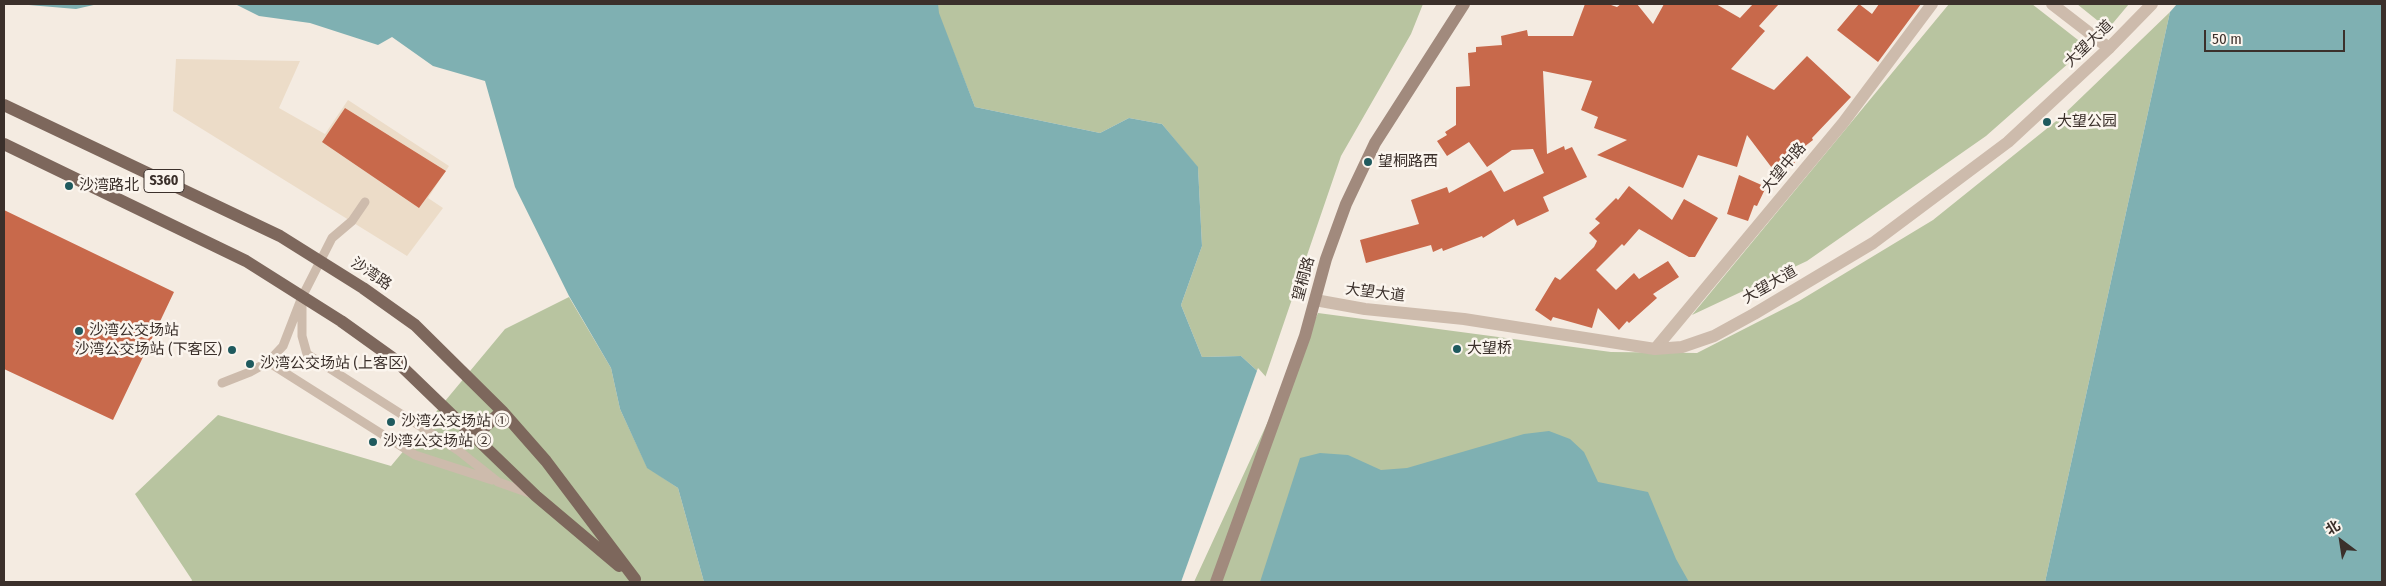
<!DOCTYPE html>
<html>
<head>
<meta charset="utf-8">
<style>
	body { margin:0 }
	#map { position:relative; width:2386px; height:586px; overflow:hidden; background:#f4ebe1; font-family:"Fira Sans Condensed","Noto Sans SC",sans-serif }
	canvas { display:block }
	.frame { position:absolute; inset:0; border:5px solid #3b302b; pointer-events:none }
	.north { position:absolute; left:2316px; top:516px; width:50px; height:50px; -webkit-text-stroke:4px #fbf5ee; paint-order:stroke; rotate:329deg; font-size:14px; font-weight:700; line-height:20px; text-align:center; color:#3b302b }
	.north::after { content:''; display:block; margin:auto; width:18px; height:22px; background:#3b302b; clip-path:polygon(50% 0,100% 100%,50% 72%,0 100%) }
	.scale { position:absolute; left:2204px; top:30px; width:141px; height:22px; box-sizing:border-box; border:2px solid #3b302b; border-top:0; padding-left:6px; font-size:15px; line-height:18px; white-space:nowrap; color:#3b302b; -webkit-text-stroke:4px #fbf5ee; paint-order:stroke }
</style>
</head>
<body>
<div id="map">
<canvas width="2386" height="586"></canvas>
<div class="frame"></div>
<div class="north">北</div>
<div class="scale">50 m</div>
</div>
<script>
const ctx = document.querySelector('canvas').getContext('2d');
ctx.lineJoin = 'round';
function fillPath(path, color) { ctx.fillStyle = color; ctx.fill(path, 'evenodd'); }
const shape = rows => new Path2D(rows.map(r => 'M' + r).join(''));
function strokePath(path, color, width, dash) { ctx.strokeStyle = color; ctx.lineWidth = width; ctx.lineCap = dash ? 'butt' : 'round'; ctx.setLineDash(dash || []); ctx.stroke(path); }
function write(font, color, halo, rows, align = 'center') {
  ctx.font = font + ' "Fira Sans Condensed","Noto Sans SC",sans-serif'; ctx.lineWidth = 5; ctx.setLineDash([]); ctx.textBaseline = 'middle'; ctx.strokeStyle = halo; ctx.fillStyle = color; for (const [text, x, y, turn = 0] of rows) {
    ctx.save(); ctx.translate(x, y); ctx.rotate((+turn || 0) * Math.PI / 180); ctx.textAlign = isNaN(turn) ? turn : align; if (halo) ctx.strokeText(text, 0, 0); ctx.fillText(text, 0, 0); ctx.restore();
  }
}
fillPath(shape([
	[938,4,1423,4,1411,34,1341,156,1265,378,1241,356,1202,357,1181,305,1202,246,1198,168,1162,124,1129,118,1100,133,975,107,938,13],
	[1949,4,2032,4,2087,47,1986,136,1807,261,1692,315],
	[2077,4,2129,4,2108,29],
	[2170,12,2045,582,1194,582,1318,313,1611,352,1697,353,1799,301,1933,220,2060,118],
	[569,297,611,368,620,409,647,467,678,488,704,582,191,582,192,580,135,494,218,415,391,466,505,329]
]), '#b8c4a0');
fillPath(shape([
	[176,59,300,61,279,108,325,134,348,100,449,166,428,198,443,208,407,256,173,111]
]), '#ecdcc8');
fillPath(shape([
	[17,4,98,4,76,9],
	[235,4,938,4,939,13,975,107,1100,133,1129,118,1162,124,1198,167,1202,246,1181,305,1202,357,1241,356,1265,378,1190,582,704,582,678,488,647,468,620,409,611,368,569,296,515,187,485,81,433,66,392,37,378,45,310,23,259,16],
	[2177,4,2382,4,2382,582,2045,582,2170,12],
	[1549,431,1570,439,1584,452,1598,482,1648,492,1676,559,1689,582,1260,582,1300,458,1320,453,1348,455,1381,470,1407,468,1524,434]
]), '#7fb0b2');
fillPath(shape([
	[1258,368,1267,378,1192,582,1181,582]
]), '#f4ebe1');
fillPath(shape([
	[1585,4,1608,4,1617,7,1621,4,1637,4,1653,24,1664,4,1716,4,1740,18,1753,4,1779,4,1759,26,1765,31,1731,69,1774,90,1807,56,1851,97,1812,138,1813,140,1791,157,1795,163,1778,176,1747,135,1737,167,1698,155,1683,188,1597,155,1627,140,1594,128,1598,117,1581,110,1592,81,1543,71,1547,154,1564,146,1565,150,1572,147,1587,177,1543,197,1549,211,1517,226,1514,219,1483,238,1482,236,1443,251,1442,248,1433,252,1431,245,1366,263,1360,240,1419,224,1411,200,1447,187,1449,193,1491,170,1504,192,1544,173,1533,149,1512,150,1487,167,1469,142,1447,156,1437,141,1447,135,1445,132,1456,125,1456,87,1470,86,1468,53,1476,52,1476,47,1502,45,1501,36,1527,30,1528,36,1573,36],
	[1859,4,1872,14,1879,4,1921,4,1878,62,1837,30],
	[345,108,446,171,419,208,322,142],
	[1739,175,1766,187,1757,206,1754,205,1748,221,1727,214],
	[1629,186,1672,220,1684,199,1718,218,1695,257,1689,257,1639,229,1624,246,1622,244,1596,270,1616,290,1634,273,1639,279,1668,261,1679,277,1653,294,1657,298,1629,323,1627,321,1619,330,1598,308,1592,328,1553,317,1551,321,1535,310,1555,277,1560,280,1594,247,1597,241,1589,233,1600,223,1595,219,1616,198,1618,200],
	[4,210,174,292,113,420,4,369]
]), '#c8694b');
strokePath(shape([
	[302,297,302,336,307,354,459,451,498,482,532,494],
	[268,362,415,455,492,480],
	[222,383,250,372,268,362,283,346,302,297,332,238,352,221,365,202]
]), '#cdbbac', 9);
strokePath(shape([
	[2052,4,2109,48],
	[1655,349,1843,123,1932,4]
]), '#cdbbac', 12);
strokePath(shape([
	[1315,300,1365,309,1464,319,1655,349,1682,347,1714,336,1754,314,1873,243,2008,142,2109,48,2152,4]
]), '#cdbbac', 12);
strokePath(shape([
	[1216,582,1305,336,1326,259,1346,204,1375,143,1464,4]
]), '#a18a7d', 12);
strokePath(shape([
	[4,105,280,236,363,288,415,325,502,411,546,461,635,579],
	[4,144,246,261,341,321,394,359,536,496,619,566],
	[475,436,502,411]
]), '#7d675c', 12);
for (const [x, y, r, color] of [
	[2047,122,5,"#1f5a5e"],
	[1368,162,5,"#1f5a5e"],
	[69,186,5,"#1f5a5e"],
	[79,331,5,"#1f5a5e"],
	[1457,349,5,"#1f5a5e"],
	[232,350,5,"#1f5a5e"],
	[250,364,5,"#1f5a5e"],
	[391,422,5,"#1f5a5e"],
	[373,442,5,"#1f5a5e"]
]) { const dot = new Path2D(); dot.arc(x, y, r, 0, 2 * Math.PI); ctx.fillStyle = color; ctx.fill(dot); strokePath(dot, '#fbf5ee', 2); }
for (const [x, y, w] of [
	[164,181,40]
]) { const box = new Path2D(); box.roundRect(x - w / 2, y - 11.5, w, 23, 4); ctx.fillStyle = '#fbf5ee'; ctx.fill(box); strokePath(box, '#3b302b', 1); }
write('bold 14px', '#3b302b', null, [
	["S360",164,181]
]);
write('15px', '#3b302b', '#fbf5ee', [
	["大望大道",2089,44,-44],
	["大望中路",1784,168,-50],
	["沙湾路",371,274,34],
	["望桐路",1304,279,-75],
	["大望大道",1770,285,-30],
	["大望大道",1375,293,7]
]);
write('15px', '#3b302b', '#fbf5ee', [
	["大望公园",2057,122],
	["望桐路西",1378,162],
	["沙湾路北",79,186],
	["沙湾公交场站",89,331],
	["大望桥",1467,349],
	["沙湾公交场站 (下客区)",222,350,"right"],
	["沙湾公交场站 (上客区)",260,364],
	["沙湾公交场站 ①",401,422],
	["沙湾公交场站 ②",383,442]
], 'left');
</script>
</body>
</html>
